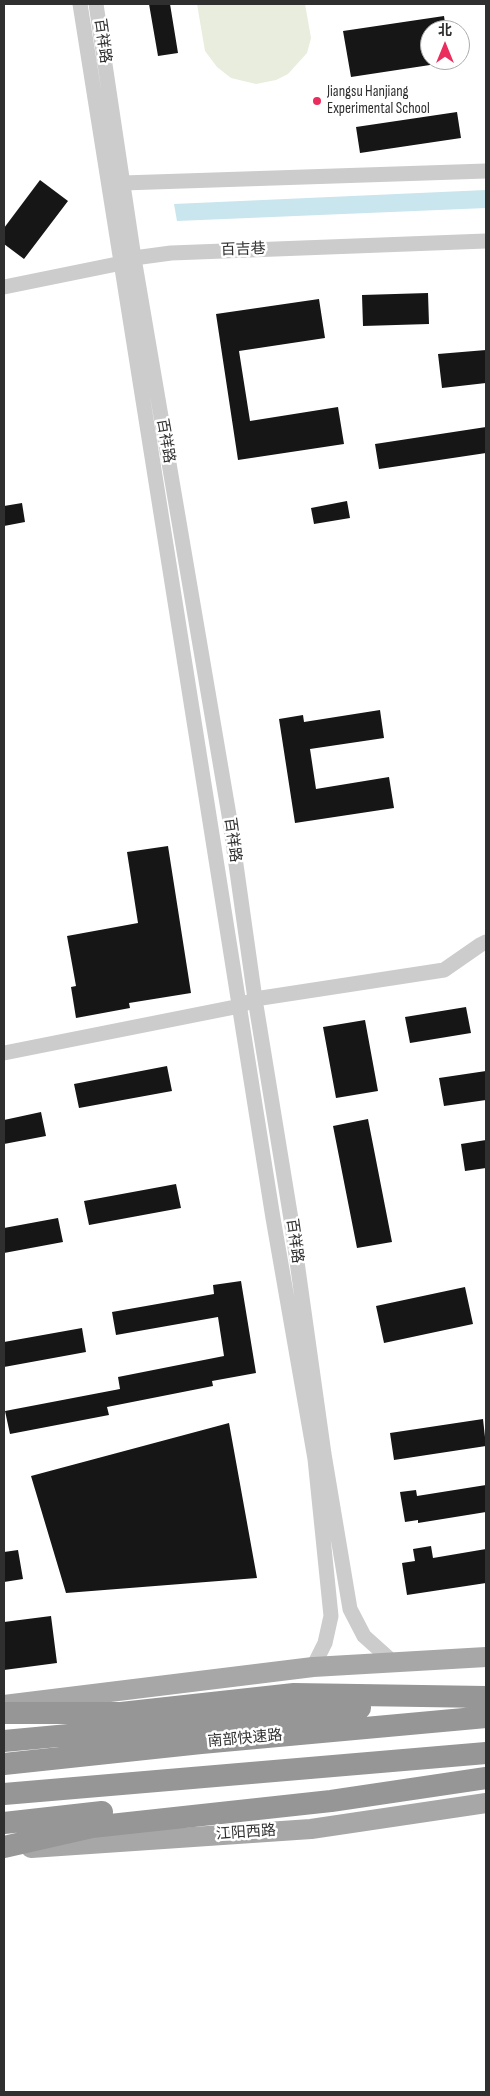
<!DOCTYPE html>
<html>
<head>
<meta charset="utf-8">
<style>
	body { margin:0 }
	#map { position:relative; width:490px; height:2096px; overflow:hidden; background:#fff; font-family:"Sofia Sans Condensed","Noto Sans SC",sans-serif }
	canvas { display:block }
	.frame { position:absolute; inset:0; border:5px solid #2f2f2f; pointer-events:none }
	.north { position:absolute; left:420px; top:20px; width:50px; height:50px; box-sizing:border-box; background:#fff; border:1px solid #acacac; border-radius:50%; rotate:0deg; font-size:14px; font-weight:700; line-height:20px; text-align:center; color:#2f2f2f }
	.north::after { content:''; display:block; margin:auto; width:18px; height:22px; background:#ea2d5d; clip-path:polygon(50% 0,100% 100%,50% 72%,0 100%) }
</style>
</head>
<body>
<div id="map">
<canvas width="490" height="2096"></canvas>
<div class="frame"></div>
<div class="north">北</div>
</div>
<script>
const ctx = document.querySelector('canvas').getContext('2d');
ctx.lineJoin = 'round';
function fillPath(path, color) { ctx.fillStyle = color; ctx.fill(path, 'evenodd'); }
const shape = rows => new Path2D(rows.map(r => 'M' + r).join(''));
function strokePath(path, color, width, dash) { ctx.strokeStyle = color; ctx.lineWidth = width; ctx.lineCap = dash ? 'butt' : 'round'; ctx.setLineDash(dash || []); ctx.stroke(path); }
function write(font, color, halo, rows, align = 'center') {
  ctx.font = font + ' "Sofia Sans Condensed","Noto Sans SC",sans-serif'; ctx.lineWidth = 5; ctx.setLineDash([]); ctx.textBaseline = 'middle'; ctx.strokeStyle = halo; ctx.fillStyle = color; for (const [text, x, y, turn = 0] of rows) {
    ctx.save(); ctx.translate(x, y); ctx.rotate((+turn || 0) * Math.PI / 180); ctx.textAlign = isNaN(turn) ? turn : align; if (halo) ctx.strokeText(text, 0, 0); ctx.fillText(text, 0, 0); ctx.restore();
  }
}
fillPath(shape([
	[197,4,305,4,311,38,307,53,288,74,276,80,256,84,231,78,217,67,205,51]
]), '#e8eddd');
fillPath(shape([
	[486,190,486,208,177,221,174,204]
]), '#c9e5ed');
fillPath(shape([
	[149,4,170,4,178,53,158,56],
	[444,16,446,30,430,30,430,65,351,77,343,31],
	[457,112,461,138,360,153,356,127],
	[40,180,68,201,24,259,4,244,4,228],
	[428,293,429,324,363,326,362,295],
	[319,299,325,338,239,351,250,421,338,407,344,444,238,460,216,314],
	[486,350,486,383,442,388,438,354],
	[486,427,486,453,379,469,375,444],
	[347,501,350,518,314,524,311,508],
	[22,503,25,522,4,526,4,506],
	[380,710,384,738,310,749,316,789,389,777,394,808,295,823,279,719,303,715,304,722],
	[168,846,191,993,129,1003,130,1008,76,1018,71,987,76,986,67,936,138,923,127,852],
	[466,1007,471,1033,410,1043,405,1017],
	[365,1020,378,1091,336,1098,323,1027],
	[167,1066,172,1091,79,1108,74,1084],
	[486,1071,486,1100,444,1106,439,1078],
	[41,1112,46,1136,4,1144,4,1120],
	[368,1119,392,1242,357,1248,333,1126],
	[486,1140,486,1168,465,1171,461,1144],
	[176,1184,181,1208,89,1225,84,1201],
	[58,1218,63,1242,4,1253,4,1228],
	[241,1281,256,1373,212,1381,213,1386,107,1407,109,1415,10,1434,5,1411,120,1389,118,1377,224,1356,218,1317,116,1335,112,1312,214,1294,213,1285],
	[465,1287,473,1324,384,1343,376,1306],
	[82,1328,86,1352,4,1367,4,1342],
	[483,1419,486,1446,394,1460,390,1433],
	[229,1423,257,1578,66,1593,31,1476],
	[486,1485,486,1512,418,1523,418,1520,405,1522,400,1492,416,1490,417,1496],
	[431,1546,433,1558,486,1549,486,1583,407,1595,402,1563,415,1561,413,1549],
	[18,1550,23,1579,4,1582,4,1552],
	[51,1616,57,1663,4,1670,4,1622]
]), '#161616');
strokePath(shape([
	[80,4,273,1218,315,1459,331,1616,325,1643,313,1667],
	[96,4,134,258,229,815,255,999,291,1219,324,1454,350,1609,364,1636,393,1662],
	[123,183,486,171],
	[4,287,122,263,134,258,171,253,486,241],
	[4,1053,240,1006,255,999,444,970,480,945,486,942]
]), '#ccc', 15);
strokePath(shape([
	[4,1705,313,1667,486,1657],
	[31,1848,311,1829,486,1803]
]), '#a7a7a7', 20);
strokePath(shape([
	[4,1713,121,1713,294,1694,486,1697],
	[4,1741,360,1708],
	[4,1764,201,1743,486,1717],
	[4,1794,486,1753],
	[4,1823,102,1812],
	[4,1847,92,1827,331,1801,486,1778]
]), '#969696', 22);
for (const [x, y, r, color] of [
	[317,101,5,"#ea2d5d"]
]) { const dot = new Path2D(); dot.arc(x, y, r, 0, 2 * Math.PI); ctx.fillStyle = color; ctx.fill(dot); strokePath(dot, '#fff', 2); }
write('15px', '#2f2f2f', '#fff', [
	["百祥路",102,41,82],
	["百吉巷",243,250,-2],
	["百祥路",165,441,80],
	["百祥路",232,840,82],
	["百祥路",294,1241,82],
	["南部快速路",245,1739,-5],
	["江阳西路",246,1833,-4]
]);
write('15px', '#2f2f2f', '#fff', [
	["Jiangsu Hanjiang",327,92],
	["Experimental School",327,109]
], 'left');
</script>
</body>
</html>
